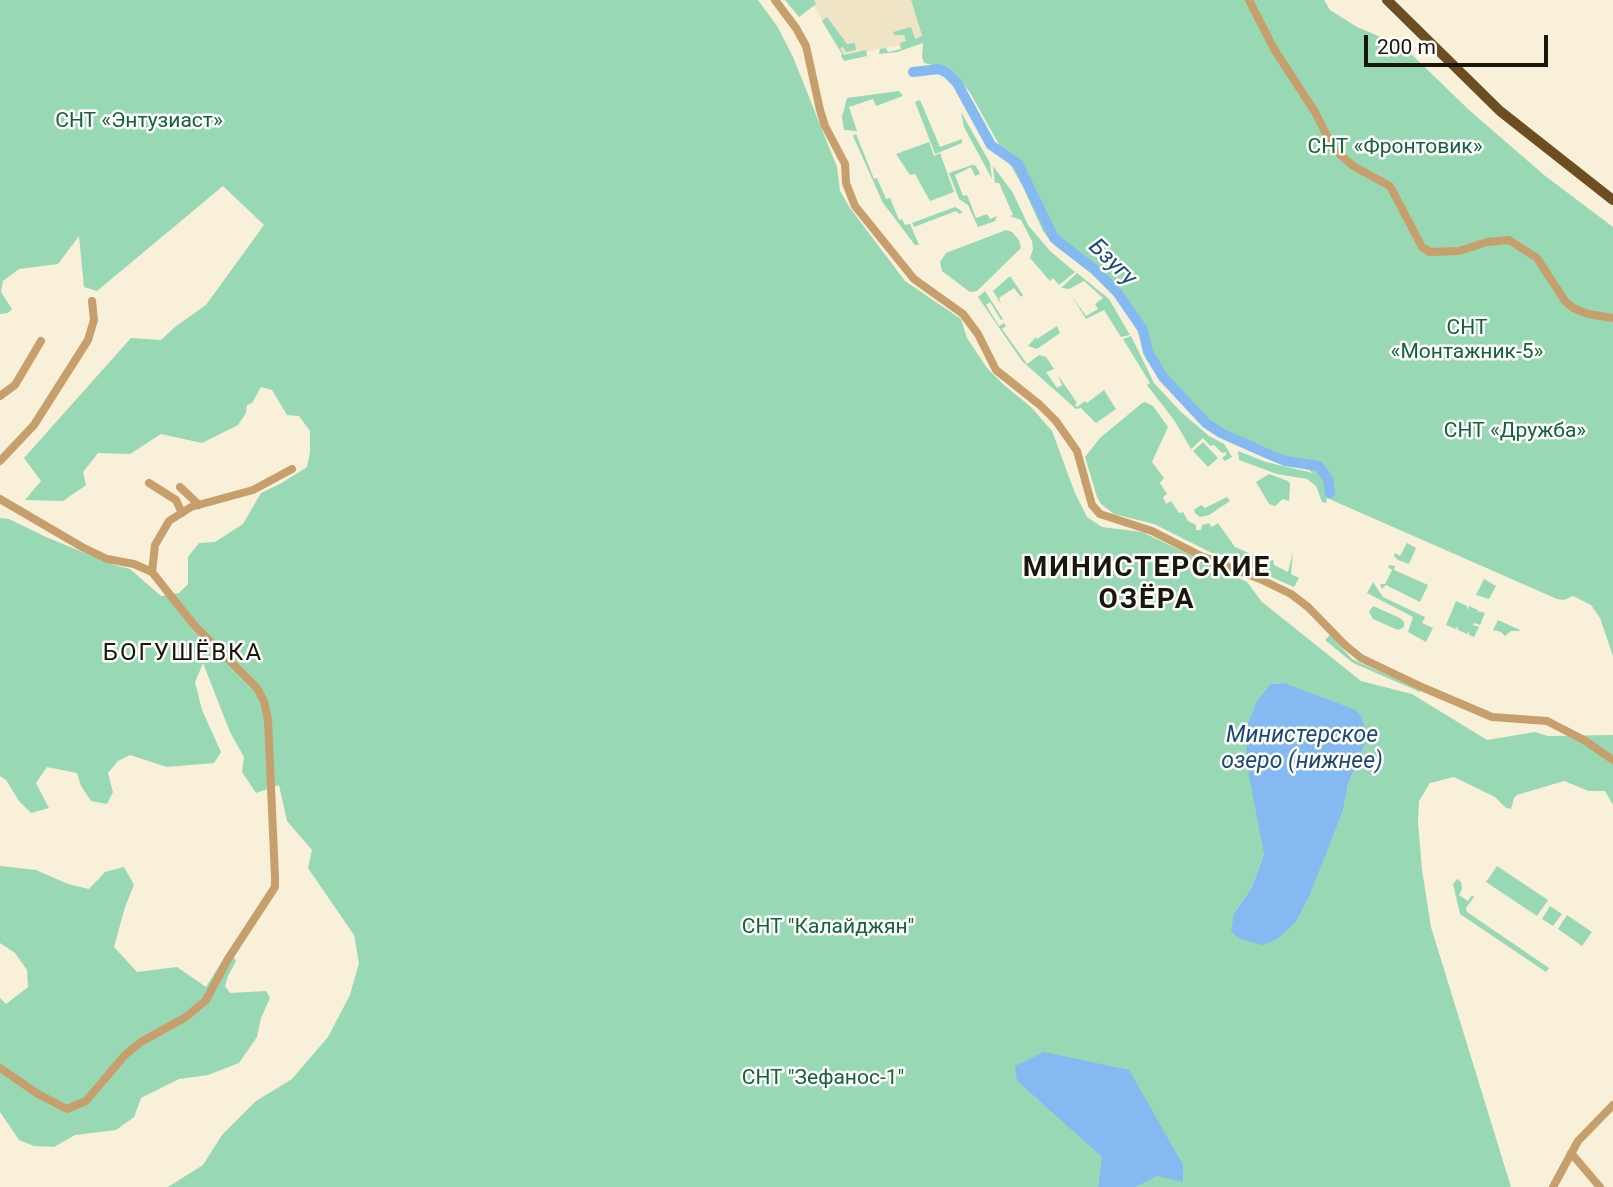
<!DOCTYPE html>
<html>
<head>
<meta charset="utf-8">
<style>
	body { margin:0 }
	#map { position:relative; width:1613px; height:1187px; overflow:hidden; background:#f8f0d8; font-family:Roboto,sans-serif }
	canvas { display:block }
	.scale { position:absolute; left:1364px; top:35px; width:184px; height:32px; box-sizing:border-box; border:4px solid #19160e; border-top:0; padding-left:9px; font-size:21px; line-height:24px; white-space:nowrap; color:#19160e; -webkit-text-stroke:5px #fffdf9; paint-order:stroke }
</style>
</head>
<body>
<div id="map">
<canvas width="1613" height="1187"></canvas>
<div class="scale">200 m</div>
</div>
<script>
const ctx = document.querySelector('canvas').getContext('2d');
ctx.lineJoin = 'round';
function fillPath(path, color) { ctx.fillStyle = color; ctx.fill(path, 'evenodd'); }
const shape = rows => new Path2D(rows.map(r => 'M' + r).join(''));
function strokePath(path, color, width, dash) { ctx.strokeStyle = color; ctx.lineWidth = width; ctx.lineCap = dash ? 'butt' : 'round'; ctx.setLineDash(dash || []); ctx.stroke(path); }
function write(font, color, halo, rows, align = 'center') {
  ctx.font = font + ' Roboto,sans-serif'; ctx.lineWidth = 5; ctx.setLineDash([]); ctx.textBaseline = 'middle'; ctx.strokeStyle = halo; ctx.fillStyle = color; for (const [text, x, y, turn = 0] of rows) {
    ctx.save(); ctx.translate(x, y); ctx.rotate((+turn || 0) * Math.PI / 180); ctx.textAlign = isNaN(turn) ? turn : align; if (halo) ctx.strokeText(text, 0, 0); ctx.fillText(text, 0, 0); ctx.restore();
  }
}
fillPath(shape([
	[810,0,911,0,923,41,900,50,899,45,845,56]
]), '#efe5c6');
fillPath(shape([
	[0,0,758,0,777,26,793,57,837,167,840,191,850,208,905,281,961,319,967,338,987,368,1004,385,1031,407,1052,431,1075,493,1087,517,1102,527,1142,532,1247,582,1262,602,1361,681,1412,694,1487,740,1535,732,1548,736,1613,735,1613,805,1605,791,1589,791,1564,781,1517,795,1514,798,1511,809,1506,808,1495,797,1454,777,1430,783,1419,801,1418,822,1422,870,1431,927,1511,1187,1136,1187,1158,1176,1017,1081,1103,1157,1098,1187,168,1187,203,1165,222,1135,256,1101,292,1079,328,1037,350,995,359,963,354,935,308,868,312,850,287,821,279,785,256,793,242,772,244,757,230,732,203,663,195,682,202,710,221,752,214,763,167,767,130,755,118,761,108,773,113,792,107,804,91,801,81,786,77,773,47,767,36,783,49,808,31,813,19,801,6,780,0,776,0,518,9,519,46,537,114,565,130,569,161,596,179,593,188,584,188,557,199,543,215,542,243,524,261,493,280,484,307,467,310,452,310,431,299,416,287,415,272,390,261,387,252,403,247,405,246,413,238,425,202,443,161,434,130,454,98,453,83,472,86,485,63,501,25,500,41,481,24,458,131,338,161,340,175,327,206,305,264,225,223,186,97,291,84,287,79,236,58,264,19,269,3,281,1,292,12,309,8,313,0,314],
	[1284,683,1367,739,1348,784,1343,811,1332,838,1234,914,1252,887,1264,854,1257,701,1270,684],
	[785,0,814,0,816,4,799,17],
	[911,0,1324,0,1330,10,1357,27,1404,47,1469,110,1544,175,1613,227,1613,656,1600,618,1591,605,1573,596,1564,600,1557,599,1327,498,1326,503,1322,502,1316,486,1307,479,1277,474,1239,460,1238,451,1266,462,1313,473,1309,470,1274,461,1227,441,1204,424,1182,404,1165,385,1146,359,1137,329,1117,299,1091,273,1054,245,1043,231,1023,187,969,91,947,68,924,63,922,57,923,43,897,52,879,54,880,49,886,48,888,52,901,49,900,43,906,41,904,35,894,35,893,32,911,27,915,39,922,36],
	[827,17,847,44,855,43,856,50,846,52,843,47,840,48,844,55,866,50,867,56,844,61,841,56,842,54,822,21],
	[899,91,903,96,876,106,873,99,849,107,857,131,844,130,842,117,847,98],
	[920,100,940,147,962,139,962,143,935,154,915,102],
	[961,112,990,163,992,179,964,127],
	[856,134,874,179,877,178,886,199,890,198,899,220,902,219,905,225,910,224,919,245,915,245,883,203,853,136],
	[929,142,934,156,940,153,954,192,930,201,915,174,910,175,896,154],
	[972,165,976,166,980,174,975,176,971,167,955,175,963,196,967,195,976,218,987,214,990,219,997,216,995,221,978,227,968,205,959,199,949,173],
	[993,166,1013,193,1028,225,1050,251,1075,272,1059,285,1053,278,1050,281,1030,258,1033,249,1032,241,1021,220,1010,216,1013,215,999,183,995,183],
	[955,207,963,212,959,214,956,211,914,227,912,223],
	[1006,230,1012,232,1019,240,1021,248,977,291,970,292,942,271,940,262,946,253],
	[1077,273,1109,299,1130,335,1121,337,1104,310,1086,319,1071,295,1086,316,1098,309,1095,304,1103,298,1084,281,1069,289,1061,288],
	[1010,276,1023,295,1021,297,1014,288,999,298,1001,304,993,291],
	[985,291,1003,319,1001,320,990,302,986,305,999,326,1004,323,1006,326,1002,329,1027,364,1039,355,1046,357,1054,369,1046,372,1057,388,1062,385,1058,375,1077,403,1075,405,1077,407,1085,401,1087,403,1104,390,1116,409,1096,423,1081,408,1076,409,1022,361,978,297],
	[1057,326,1060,333,1037,349,1028,346,1036,337,1037,339],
	[1131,336,1154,383,1181,412,1209,436,1224,444,1232,457,1225,461,1222,458,1226,455,1226,452,1222,453,1214,445,1210,446,1203,438,1191,449,1174,420,1147,385,1150,383,1123,339],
	[1145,402,1153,406,1168,427,1152,462,1164,478,1160,483,1167,494,1163,497,1166,504,1171,501,1179,513,1183,512,1188,521,1196,525,1196,530,1201,530,1202,525,1209,523,1212,527,1218,523,1235,547,1267,561,1273,560,1274,565,1288,572,1293,552,1291,574,1299,578,1294,587,1249,567,1230,553,1228,556,1212,553,1154,524,1114,514,1101,504,1097,497,1085,457,1100,438,1141,404],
	[1203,442,1218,458,1208,467,1193,451],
	[1269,474,1288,481,1290,484,1289,501,1283,499,1275,506,1269,504,1256,482],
	[1227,497,1230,501,1209,515,1200,517,1195,513,1194,510,1201,505,1205,508],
	[1407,543,1416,548,1409,564,1398,560,1394,556,1395,553,1400,556],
	[1390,565,1395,566,1394,570,1428,585,1420,602,1386,585,1382,589,1380,584,1385,584,1392,570,1388,567],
	[1484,579,1496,586,1489,599,1476,595],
	[1373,582,1383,597,1425,617,1422,623,1433,628,1426,642,1408,632,1413,617,1367,593],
	[1456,601,1467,606,1467,610,1469,606,1478,610,1477,614,1479,611,1485,613,1480,625,1474,623,1473,625,1479,627,1474,637,1469,635,1469,631,1467,634,1458,630,1458,626,1456,629,1446,625],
	[1373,606,1400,618,1404,622,1404,627,1398,630,1373,619,1369,612],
	[1498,620,1520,630,1519,631,1511,631,1505,636,1501,632,1493,630],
	[1330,635,1352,659,1421,690,1420,692,1353,663,1325,640],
	[0,866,36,870,68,884,89,889,105,872,124,867,134,885,125,907,114,947,137,972,177,967,206,987,229,950,236,961,228,976,225,986,230,993,266,991,270,998,261,1018,257,1037,239,1063,208,1075,179,1079,141,1098,134,1117,116,1130,75,1135,54,1147,34,1146,19,1140,0,1112,0,998,6,1004,28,987,27,970,15,953,0,943],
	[1497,866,1548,900,1537,916,1486,882],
	[1457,879,1461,882,1462,889,1459,895,1468,901,1472,895,1474,897,1466,908,1467,912,1549,968,1546,972,1460,914,1453,884],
	[1550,906,1562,914,1553,926,1542,919],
	[1567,915,1592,932,1582,946,1558,929]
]), '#98d8b5');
fillPath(shape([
	[1284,683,1356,710,1362,718,1367,739,1348,784,1343,811,1309,896,1295,923,1277,939,1262,945,1238,938,1231,931,1234,914,1252,887,1264,854,1247,765,1246,729,1257,701,1270,684],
	[1044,1052,1129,1070,1183,1165,1183,1182,1158,1176,1136,1187,1098,1187,1102,1157,1017,1081,1015,1066]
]), '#84b9f1');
strokePath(shape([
	[913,72,939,69,947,73,957,83,991,145,1018,164,1054,238,1095,270,1117,292,1143,330,1148,352,1163,377,1206,423,1221,433,1268,454,1285,461,1319,466,1328,479,1330,493]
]), '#84b9f1', 10);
strokePath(shape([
	[775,0,796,28,806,46,820,110,825,126,845,164,846,183,855,206,914,279,963,314,978,334,996,370,1040,405,1056,421,1077,451,1092,505,1100,514,1152,531,1201,556,1260,579,1291,594,1308,607,1345,645,1361,658,1424,688,1492,717,1547,721,1584,740,1613,760],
	[1249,0,1274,49,1315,112,1333,148,1353,166,1390,186,1422,247,1430,252,1459,251,1487,242,1509,240,1537,258,1565,301,1573,308,1588,314,1613,318],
	[0,396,15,385,41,341],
	[0,461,34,425,88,340,94,320,92,301],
	[149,483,176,500,182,513],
	[180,487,199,505],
	[0,499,82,547,107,559,134,564,152,572,194,625,257,688,264,701,268,720,275,877,275,887,228,959,206,1000,186,1017,141,1042,125,1055,86,1101,67,1109,38,1094,0,1068],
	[152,572,155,545,169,521,191,507,253,490,292,469],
	[1571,1153,1600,1187],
	[1553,1187,1578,1141,1613,1105]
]), '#c69f6c', 8);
strokePath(shape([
	[1387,0,1500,111,1613,200]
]), '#6d4e22', 10);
write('21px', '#126141', '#fffdf9', [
	["СНТ «Энтузиаст»",139,122],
	["СНТ «Фронтовик»",1395,148],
	["СНТ",1467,329],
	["«Монтажник-5»",1467,353],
	["СНТ «Дружба»",1515,432],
	["СНТ \"Калайджян\"",828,928],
	["СНТ \"Зефанос-1\"",823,1079]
]);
write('italic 23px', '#1a4976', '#fffdf9', [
	["Бзугу",1112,263,44],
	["Министерское",1302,736],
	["озеро (нижнее)",1302,762]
]);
ctx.letterSpacing = '2px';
write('24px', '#19160e', '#fffdf9', [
	["БОГУШЁВКА",183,654]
]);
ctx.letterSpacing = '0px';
ctx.letterSpacing = '2px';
write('bold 28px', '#19160e', '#fffdf9', [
	["МИНИСТЕРСКИЕ",1147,569],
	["ОЗЁРА",1147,601]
]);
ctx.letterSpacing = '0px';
</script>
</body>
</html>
